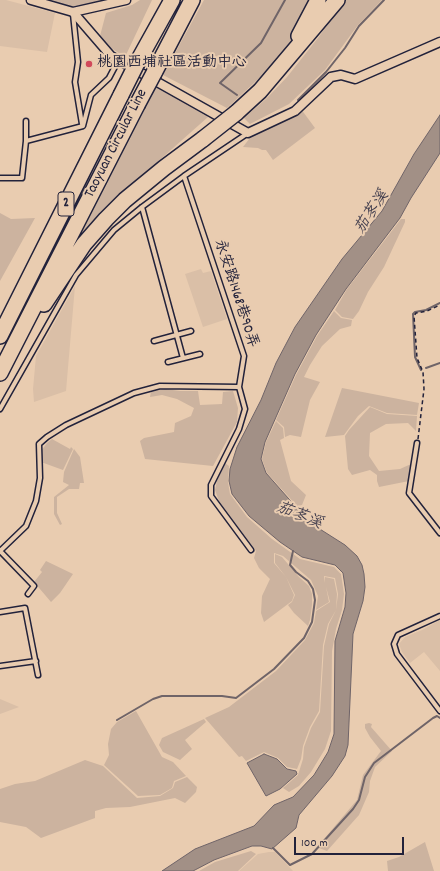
<!DOCTYPE html>
<html>
<head>
<meta charset="utf-8">
<style>
	body { margin:0 }
	#map { position:relative; width:440px; height:871px; overflow:hidden; background:#e9ccb0; font-family:Dekko,sans-serif }
	canvas { display:block }
	.scale { position:absolute; left:294px; top:837px; width:110px; height:18px; box-sizing:border-box; border:2px solid #22223b; border-top:0; padding-left:5px; font-size:12px; line-height:14px; white-space:nowrap; color:#22223b; -webkit-text-stroke:3px #e9ccb0; paint-order:stroke }
</style>
</head>
<body>
<div id="map">
<canvas width="440" height="871"></canvas>
<div class="scale">100 m</div>
</div>
<script>
const ctx = document.querySelector('canvas').getContext('2d');
ctx.lineJoin = 'round';
function fillPath(path, color) { ctx.fillStyle = color; ctx.fill(path, 'evenodd'); }
const shape = rows => new Path2D(rows.map(r => 'M' + r).join(''));
function strokePath(path, color, width, dash) { ctx.strokeStyle = color; ctx.lineWidth = width; ctx.lineCap = dash ? 'butt' : 'round'; ctx.setLineDash(dash || []); ctx.stroke(path); }
function write(font, color, halo, rows, align = 'center') {
  ctx.font = font + ' Dekko,"LXGW WenKai TC",sans-serif'; ctx.lineWidth = 4; ctx.setLineDash([]); ctx.textBaseline = 'middle'; ctx.strokeStyle = halo; ctx.fillStyle = color; for (const [text, x, y, turn = 0] of rows) {
    ctx.save(); ctx.translate(x, y); ctx.rotate((+turn || 0) * Math.PI / 180); ctx.textAlign = isNaN(turn) ? turn : align; if (halo) ctx.strokeText(text, 0, 0); ctx.fillText(text, 0, 0); ctx.restore();
  }
}
fillPath(shape([
	[0,0,6,0,55,13,47,52,0,46],
	[201,269,203,273,211,271,227,319,203,327,185,274],
	[75,286,66,391,34,402,33,389,36,356],
	[440,620,440,671,424,652,410,663,402,652,399,644,405,637,422,630],
	[0,699,19,707,0,714],
	[269,852,275,852,293,871,239,871,258,854]
]), '#dabfa7');
fillPath(shape([
	[41,0,115,0,74,9],
	[140,0,152,0,125,57,111,48,100,36,106,13,132,5],
	[204,0,313,0,294,37,267,71,227,108,163,75],
	[345,0,382,0,358,25,325,70,289,104,250,124,244,118,266,99,287,77,318,38],
	[155,87,208,117,145,173,84,235,79,230],
	[301,109,315,128,273,160,266,150,262,150,258,148,243,147,253,134],
	[0,213,11,219,35,218,0,281],
	[401,219,405,219,405,222,384,267,368,292,359,311,353,319,342,317,335,310,347,289],
	[334,311,341,318,352,320,351,326,340,329,322,346,310,365,304,377,320,382,310,400,301,437,290,435,285,437,284,427,276,420,296,375,317,336],
	[342,388,419,403,417,415,387,413,369,406,358,416,344,435,325,437],
	[165,389,180,391,198,391,200,405,222,404,223,392,233,391,238,408,237,422,213,466,145,459,140,441,144,438,174,432,175,423,191,416,194,408,177,399,162,395,150,397,151,392],
	[370,407,387,414,417,416,416,431,408,423,386,424,370,433,369,456,379,471,400,469,411,464,409,481,379,487,377,481,377,475,370,470,352,475,348,469,345,436,349,430],
	[276,421,283,428,284,438,280,440,291,481,306,495,302,505,297,506,267,473,262,459,266,442],
	[52,439,70,449,71,447,73,449,63,470,41,462,41,451,47,443],
	[74,449,80,457,84,483,80,483,79,489,69,489,57,497,57,513,62,524,60,525,54,514,54,497,69,485,63,482,64,472],
	[225,463,229,466,228,482,230,494,247,517,272,539,300,559,334,567,341,574,344,594,342,610,336,629,332,651,331,731,325,749,311,772,299,786,289,792,283,788,298,775,303,759,304,747,311,728,320,712,324,646,329,624,336,610,338,594,335,578,324,576,325,583,325,577,334,579,337,594,336,610,328,624,323,645,319,711,310,727,303,746,301,759,297,769,287,767,278,758,264,752,246,761,242,756,239,757,205,718,229,707,276,671,305,640,314,623,316,611,330,602,326,587,329,602,316,610,318,596,311,580,283,556,274,553,274,563,286,577,294,595,292,601,264,622,261,613,262,596,270,579,259,568,254,558,256,551,219,501,215,490,217,481],
	[275,554,282,557,299,577,309,586,312,594,312,605,310,620,308,626,294,613,288,605,292,602,295,595,286,577,275,563],
	[46,561,73,574,60,593,51,602,34,582,42,572,40,570],
	[136,711,162,757,173,762,186,776,174,781,172,788,160,795,138,796,104,765,109,755,108,744,111,729,117,722],
	[204,719,206,722,185,740,192,749,180,760,163,752,159,745,162,738],
	[369,723,372,724,371,727,392,751,375,767,370,781,369,792,359,815,327,851,319,848,318,846,357,800,363,775,381,751,370,737,365,728,365,724],
	[85,760,103,766,137,798,160,796,173,788,175,782,187,777,197,787,196,792,185,803,175,798,130,807,106,808,95,811,95,818,41,838,26,827,0,822,0,789,15,784,35,781],
	[425,842,434,871,388,871,387,861,399,857],
	[251,851,256,854,238,871,199,871,215,862]
]), '#ccb39f');
const water = shape([
	[440,115,440,153,411,198,400,218,346,289,316,335,295,374,265,442,261,459,266,473,296,507,304,519,345,545,357,556,362,565,364,574,365,587,363,601,353,634,348,745,345,756,332,776,299,815,296,828,272,849,261,846,252,846,214,860,193,871,162,871,195,849,254,826,274,805,293,797,314,775,328,752,334,734,335,641,345,607,346,593,343,573,335,565,302,557,280,542,249,516,232,494,229,481,230,469,237,447,261,400,276,363,295,327,342,259,382,211,414,154,440,115],
	[264,754,277,759,287,769,296,771,297,774,280,789,266,796,247,763,264,754]
]);
fillPath(water, '#a29086');
strokePath(water, '#6f6468', 1);
strokePath(shape([
	[237,95,220,83,261,43,285,0],
	[298,100,326,72,345,48,359,26,384,0],
	[426,368,440,363],
	[421,370,415,357,413,314,415,312,426,310,440,303],
	[117,720,153,699,162,696,222,696,236,698,274,669,304,638,312,622,315,600,313,589,308,581,296,572,290,565,293,551],
	[273,848,290,865,312,854,353,809,359,800,365,777,374,763,433,718,437,716,440,718]
]), '#6f6468', 2);
const lane = shape([
	[73,14,78,62,75,82,82,124],
	[248,133,184,176,244,356,239,387,245,409,239,429,211,485,211,496,251,550],
	[26,141,83,126,91,95,109,78,119,59],
	[0,178,22,178,26,141,26,121],
	[142,207,183,358],
	[154,341,191,331],
	[168,362,200,354],
	[0,409,76,275,114,230,142,207,184,176],
	[417,443,409,493,440,533],
	[0,551,26,526,36,501,40,478,39,444,47,437,66,425,134,393,160,386,239,387],
	[0,551,34,586,28,594],
	[0,612,25,608,38,675],
	[440,616,398,635,394,644,397,654,440,711],
	[0,666,36,661]
]);
const street = shape([
	[31,0,73,12,111,56,248,133,295,111,331,77,341,75,355,79,440,42],
	[73,12,126,0]
]);
const highway = shape([
	[299,36,318,0],
	[137,63,172,0],
	[154,73,192,0],
	[236,113,260,91,337,0],
	[44,304,84,244,106,219,125,200,164,168,203,139],
	[0,336,121,95],
	[0,373,137,105]
]);
strokePath(lane, '#22223b', 7);
strokePath(street, '#22223b', 11);
strokePath(highway, '#22223b', 18);
strokePath(shape([
	[418,439,424,389,423,372,417,358,414,316,416,313,427,311,440,305]
]), '#22223b', 1.5, [4, 3]);
strokePath(lane, '#e9ccb0', 4);
strokePath(street, '#e9ccb0', 8);
strokePath(highway, '#e9ccb0', 15);
const highwayBridge = shape([
	[121,95,137,63],
	[137,105,154,73],
	[203,139,236,113]
]);
strokePath(highwayBridge, '#22223b', 18, []);
strokePath(highwayBridge, '#e9ccb0', 15);
for (const [x, y, r, color] of [
	[89,64,4,"#d1495b"]
]) { const dot = new Path2D(); dot.arc(x, y, r, 0, 2 * Math.PI); ctx.fillStyle = color; ctx.fill(dot); strokePath(dot, '#e9ccb0', 1.5); }
for (const [x, y, w] of [
	[66,204,16]
]) { const box = new Path2D(); box.roundRect(x - w / 2, y - 12, w, 24, 3); ctx.fillStyle = '#e9ccb0'; ctx.fill(box); strokePath(box, '#22223b', 1); }
write('bold 14px', '#22223b', null, [
	["2",66,204]
]);
write('15px', '#22223b', '#e9ccb0', [
	["桃園西埔社區活動中心",97,64]
], 'left');
write('15px', '#22223b', '#e9ccb0', [
	["Taoyuan Circular Line",117,144,-63],
	["永安路1468巷90弄",235,294,72]
]);
write('italic 16px', '#423e4e', '#e9ccb0', [
	["茄苳溪",373,213,-56],
	["茄苳溪",299,517,22]
]);
</script>
</body>
</html>
